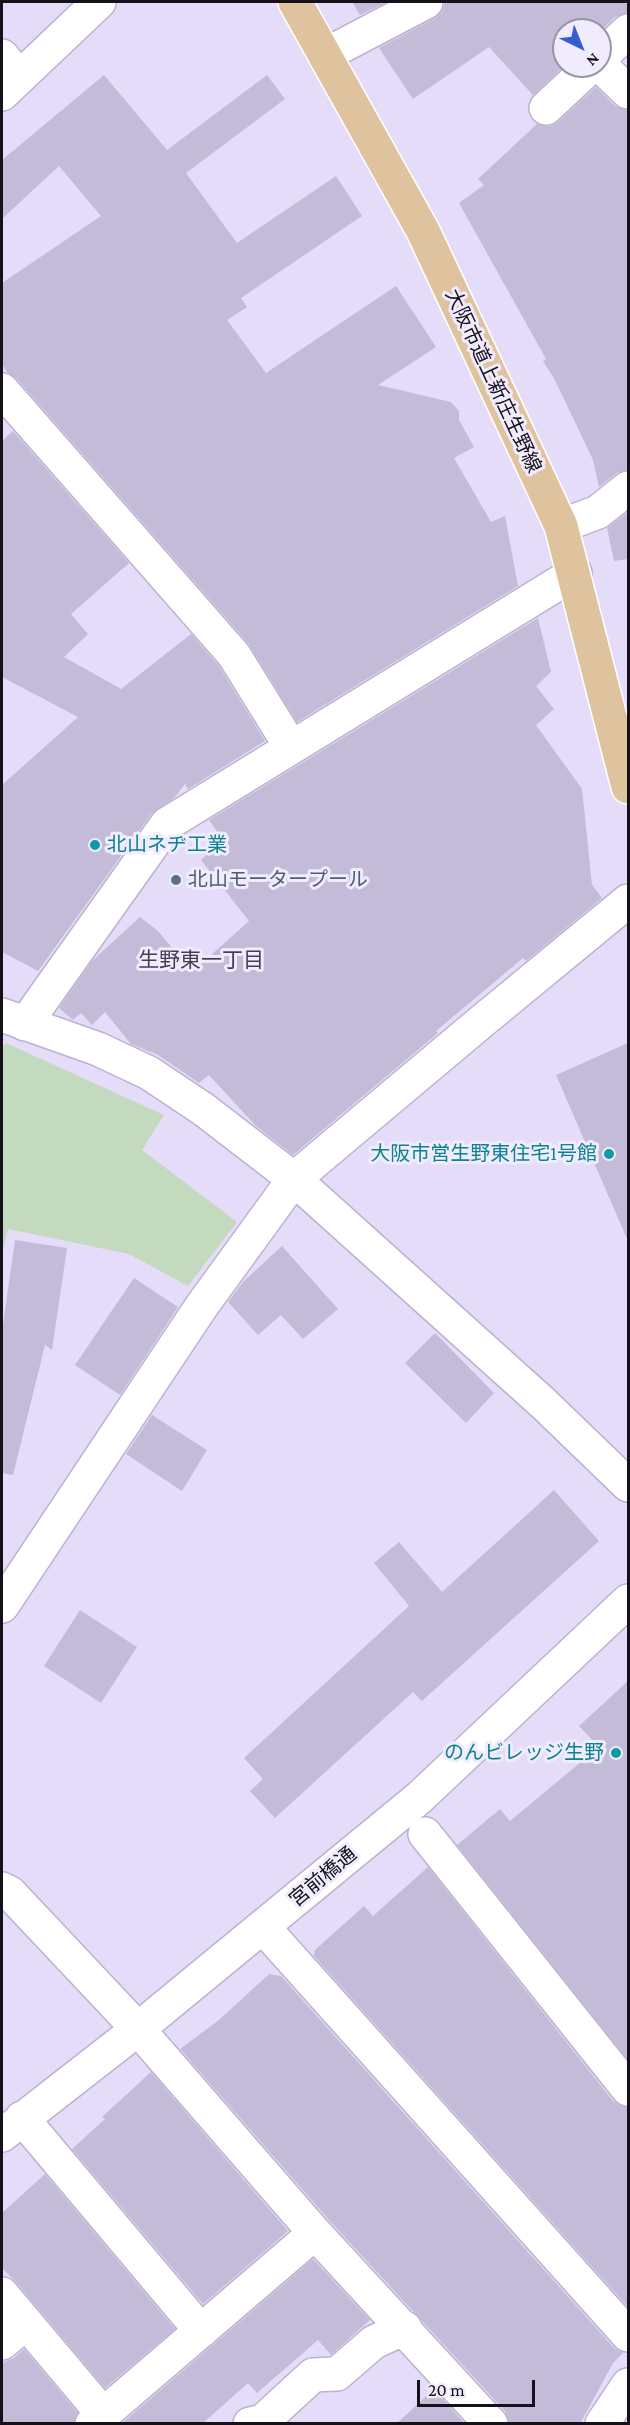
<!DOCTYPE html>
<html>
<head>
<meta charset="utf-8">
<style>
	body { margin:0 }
	#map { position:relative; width:630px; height:2425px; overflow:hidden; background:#e5dcf9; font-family:"Crimson Pro",serif }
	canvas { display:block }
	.frame { position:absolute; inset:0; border:3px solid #14111b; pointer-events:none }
	.north { position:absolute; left:552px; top:18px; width:60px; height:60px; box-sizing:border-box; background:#f0ebfd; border:2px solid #9894a3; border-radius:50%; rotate:137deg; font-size:16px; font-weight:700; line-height:24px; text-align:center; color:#14111b }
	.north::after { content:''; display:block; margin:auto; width:21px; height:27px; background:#345ece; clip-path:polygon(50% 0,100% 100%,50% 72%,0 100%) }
	.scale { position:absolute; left:417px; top:2380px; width:118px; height:27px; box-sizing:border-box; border:3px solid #14111b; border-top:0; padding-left:8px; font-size:18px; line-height:21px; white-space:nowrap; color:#14111b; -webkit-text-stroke:4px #f0ebfd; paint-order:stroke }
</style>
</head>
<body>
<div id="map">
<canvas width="630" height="2425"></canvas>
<div class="frame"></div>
<div class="north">N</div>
<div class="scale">20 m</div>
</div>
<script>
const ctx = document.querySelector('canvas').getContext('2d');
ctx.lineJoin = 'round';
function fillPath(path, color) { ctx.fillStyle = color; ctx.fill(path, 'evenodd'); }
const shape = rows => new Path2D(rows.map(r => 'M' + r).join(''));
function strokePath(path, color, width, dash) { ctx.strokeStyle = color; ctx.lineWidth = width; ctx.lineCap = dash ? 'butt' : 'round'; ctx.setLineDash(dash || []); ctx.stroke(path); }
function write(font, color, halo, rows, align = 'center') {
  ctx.font = font + ' "Crimson Pro","Noto Sans JP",serif'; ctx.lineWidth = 6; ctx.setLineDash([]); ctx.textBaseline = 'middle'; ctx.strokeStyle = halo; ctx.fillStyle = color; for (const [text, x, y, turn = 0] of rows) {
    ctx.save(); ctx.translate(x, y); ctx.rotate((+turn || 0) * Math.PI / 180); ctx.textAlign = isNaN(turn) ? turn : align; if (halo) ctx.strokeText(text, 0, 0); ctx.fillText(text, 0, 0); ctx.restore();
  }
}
fillPath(shape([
	[6,1043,164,1115,142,1150,237,1222,188,1286,129,1254,8,1229,2,1254,2,1047]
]), '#c4dabf');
fillPath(shape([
	[352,2,387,2,360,15],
	[445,2,628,2,628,13,615,17,600,32,600,30,564,30,564,66,533,95,489,47,413,99,379,48,435,18,442,11],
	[104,75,167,150,267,75,285,99,186,173,237,243,336,176,362,216,241,298,247,307,227,320,266,373,396,286,436,347,378,385,451,402,459,411,459,420,474,447,454,458,491,522,505,516,518,586,297,722,248,643,16,378,7,372,2,364,2,283,101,216,59,166,2,219,2,160],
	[596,87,615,106,628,110,628,470,617,473,599,487,593,460,555,380,543,361,546,359,459,203,484,185,478,179,537,124,550,126,558,122],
	[13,431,129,563,71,614,88,634,64,657,121,689,191,634,219,666,265,741,188,789,185,784,174,798,152,813,38,971,2,952,2,785,78,717,2,677,2,441],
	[628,512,628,559,614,561,607,528],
	[538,618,551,672,536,686,554,709,536,725,582,789,592,885,602,898,526,961,523,958,436,1031,438,1033,293,1155,255,1125,209,1075,199,1083,158,1055,131,1044,105,1012,92,1025,81,1013,73,1020,59,1008,92,961,140,917,158,931,192,972,249,921,201,860,223,840,209,820],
	[628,1043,628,1241,556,1075],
	[15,1240,67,1248,52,1350,45,1345,13,1475,2,1473,2,1332],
	[282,1246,338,1309,303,1339,281,1315,258,1335,228,1302,243,1282],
	[134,1278,178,1307,120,1395,75,1365],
	[435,1333,494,1393,466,1423,405,1363],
	[152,1415,207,1450,182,1491,126,1454],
	[554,1490,599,1541,422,1701,413,1692,275,1818,250,1791,263,1779,244,1758,409,1606,374,1563,399,1542,442,1592],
	[80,1610,137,1647,101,1703,44,1666],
	[628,1681,628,2060,457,1845,500,1809,510,1821,599,1747,579,1726],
	[428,1867,613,2101,621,2106,628,2107,628,2307,314,1956,315,1950,364,1906,373,1916],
	[269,1974,281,1976,614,2348,623,2353,613,2363,580,2424,509,2424,505,2411,329,2220,180,2049,219,2020],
	[151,2072,288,2231,203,2304,72,2149,105,2119,102,2117],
	[45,2174,175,2329,105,2388,16,2282,2,2268,2,2213],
	[313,2259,370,2320,331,2355,318,2340,257,2393,248,2383,202,2424,121,2424],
	[24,2349,78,2413,74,2424,2,2424,2,2363,14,2358],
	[434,2389,465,2424,396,2424]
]), '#c4bbd8');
const street = shape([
	[325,55,426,2],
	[2,56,19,77],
	[600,58,628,31],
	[600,65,628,92],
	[2,94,99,2],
	[546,108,591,66],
	[2,390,234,655,291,747],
	[561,526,598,512,628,488],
	[2,1015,98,1049,149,1073,203,1109,294,1179,543,1403,628,1485],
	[25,1024,167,824,575,573],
	[2,1606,201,1307,294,1179,481,1022,628,901],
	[425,1834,628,2089],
	[2,1889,10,1893,138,2029,315,2233,491,2424],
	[263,1927,628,2335],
	[22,2118,201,2331],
	[2,2135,138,2029,419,1798,628,1601],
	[2,2294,103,2414],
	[2,2343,26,2323],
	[92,2424,315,2233],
	[250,2424,263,2421,313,2375,337,2374,374,2342,405,2328],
	[602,2424,628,2385]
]);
const primary = shape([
	[295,2,423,231,561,526,628,787]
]);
strokePath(street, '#bbb2cf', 36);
strokePath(primary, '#fff', 36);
strokePath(street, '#fff', 33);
strokePath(primary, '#dfc39f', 33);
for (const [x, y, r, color] of [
	[95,845,6,"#0f9aa8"],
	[176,880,6,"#5c6f8a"],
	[609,1154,6,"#0f9aa8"],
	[616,1753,6,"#0f9aa8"]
]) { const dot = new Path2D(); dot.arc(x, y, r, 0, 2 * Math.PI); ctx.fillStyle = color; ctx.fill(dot); strokePath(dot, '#f0ebfd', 2); }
write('20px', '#14111b', '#f0ebfd', [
	["大阪市道上新庄生野線",493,381,65],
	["宮前橋通",323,1877,-40]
]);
write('20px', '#0d838f', '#f0ebfd', [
	["北山ネヂ工業",107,845,"left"],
	["大阪市営生野東住宅1号館",597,1154],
	["のんビレッジ生野",604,1753]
], 'right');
write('20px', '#4e5e75', '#f0ebfd', [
	["北山モータープール",188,880]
], 'left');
write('21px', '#453d55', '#f0ebfd', [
	["生野東一丁目",201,961]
]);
</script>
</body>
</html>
